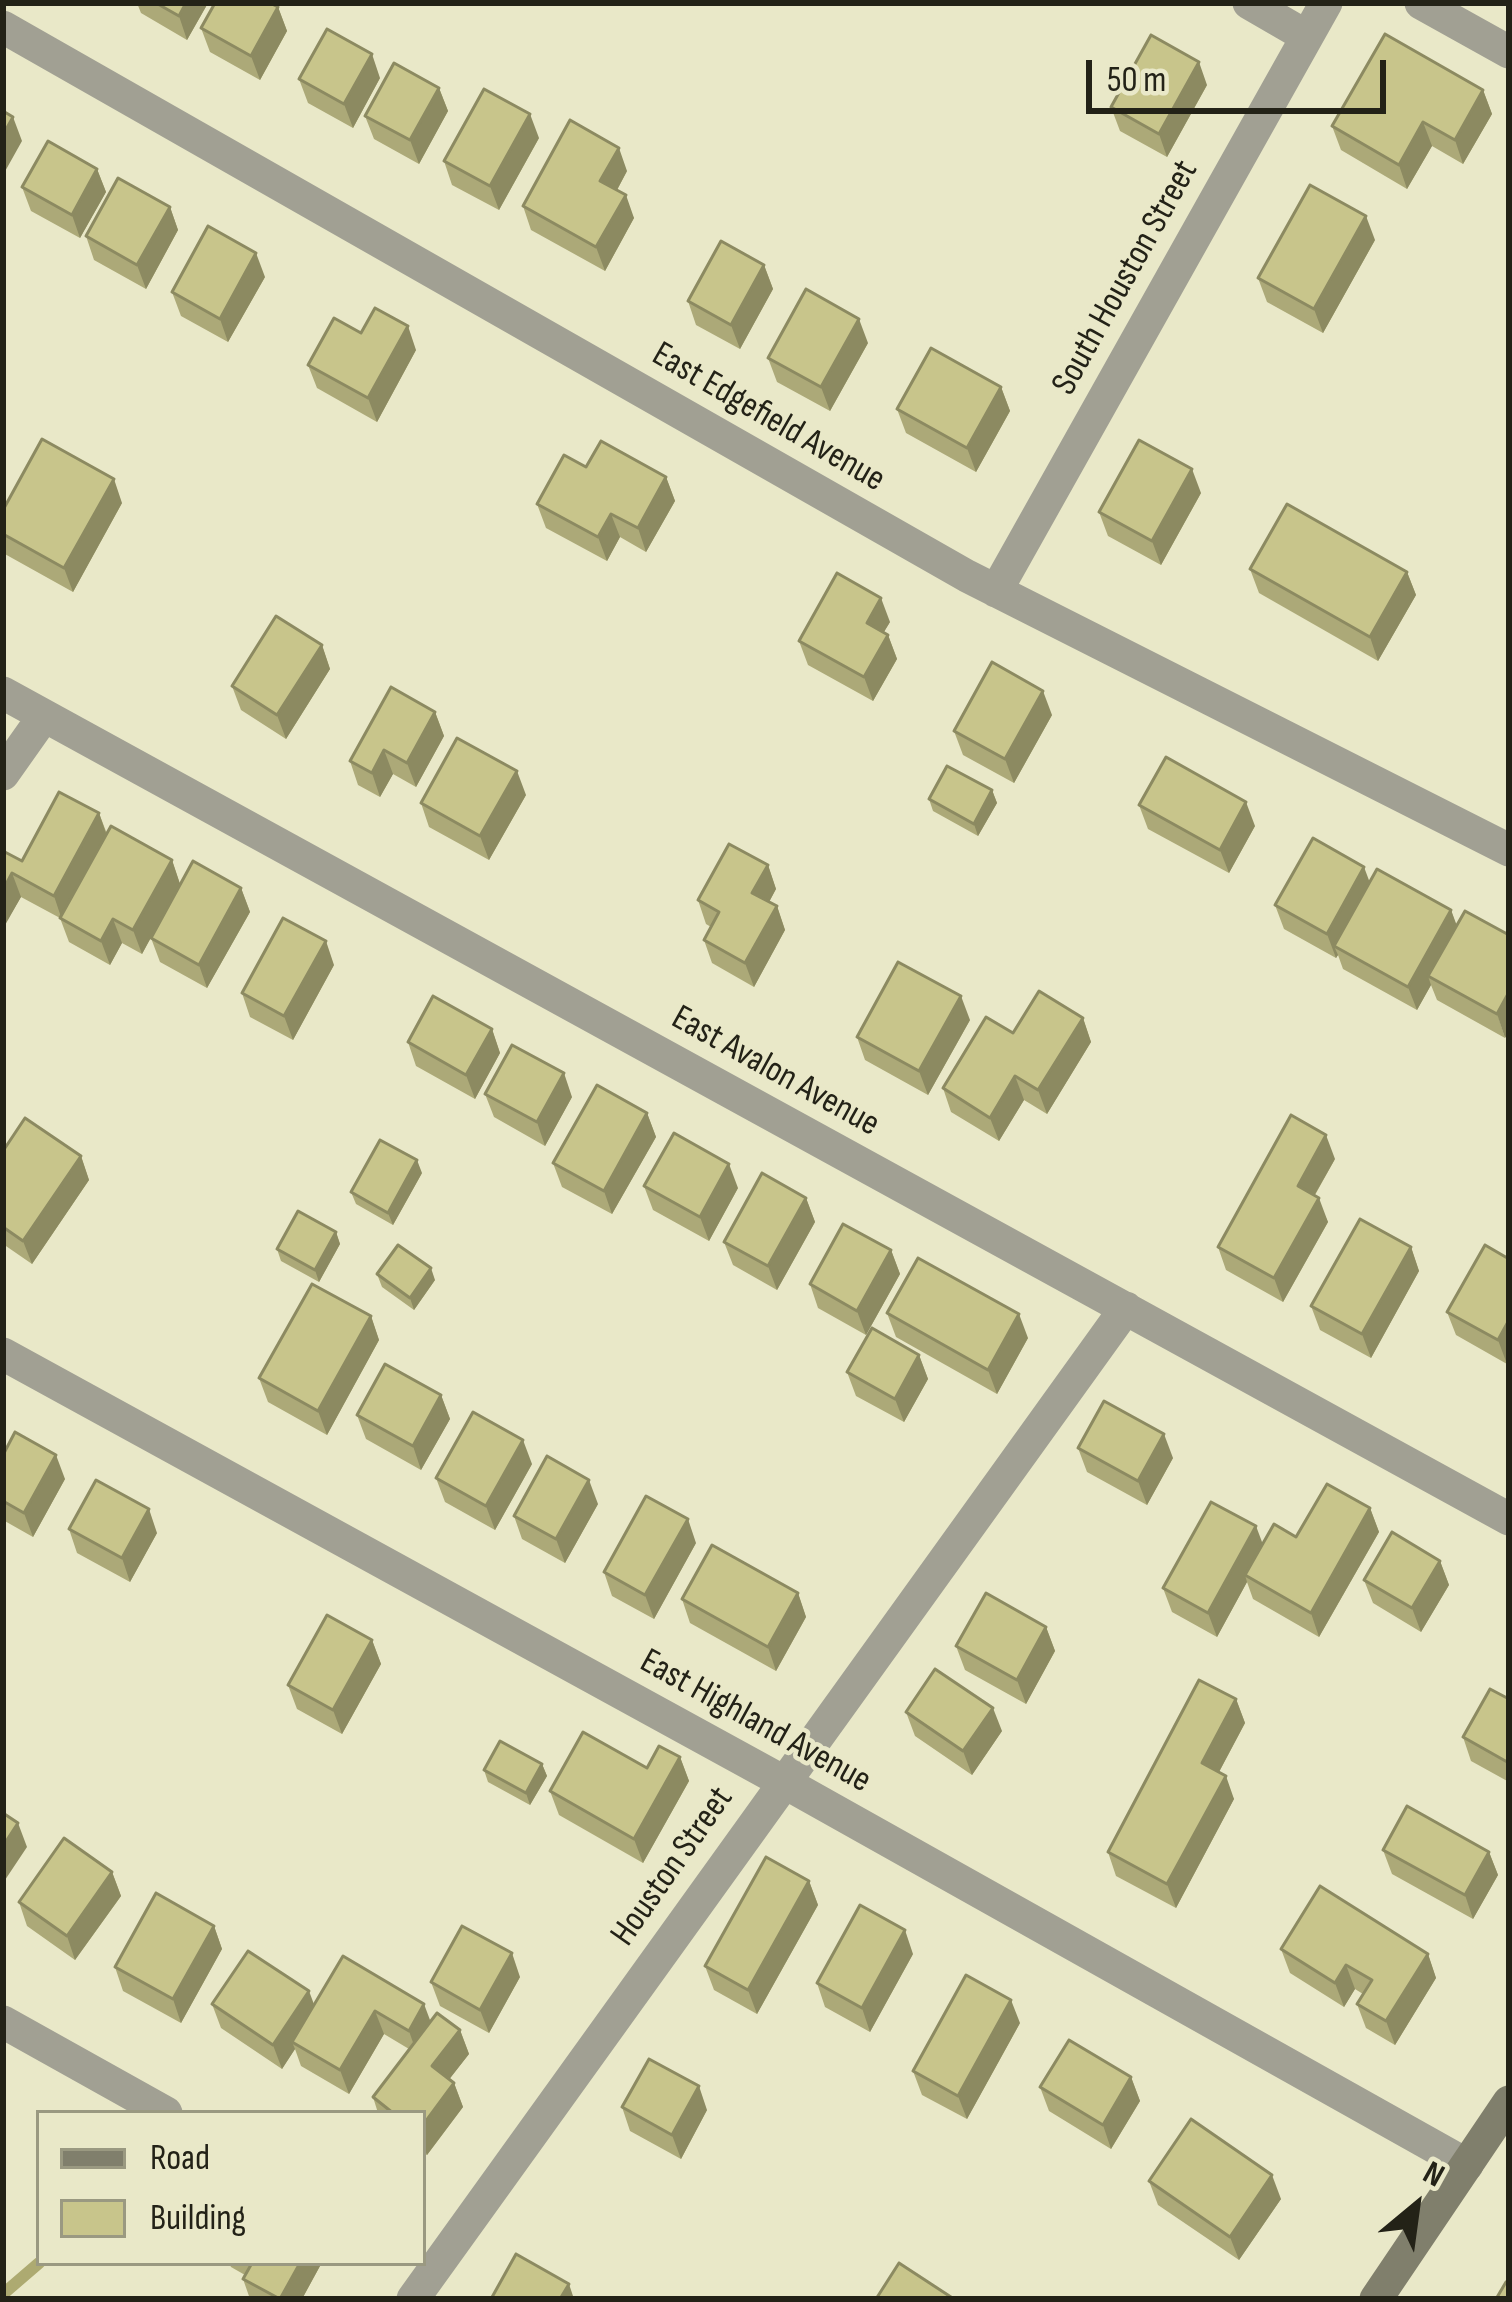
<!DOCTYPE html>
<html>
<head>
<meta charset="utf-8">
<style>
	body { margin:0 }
	#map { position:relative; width:1512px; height:2302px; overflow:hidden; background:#e9e8c8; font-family:"Sofia Sans Condensed",sans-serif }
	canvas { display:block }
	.frame { position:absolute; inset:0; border:6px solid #232217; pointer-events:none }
	.legend { position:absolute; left:36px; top:2110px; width:390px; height:156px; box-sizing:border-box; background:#e9e8c8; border:3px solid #9a9981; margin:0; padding:15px 21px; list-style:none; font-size:36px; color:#232217 }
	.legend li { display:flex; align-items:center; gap:24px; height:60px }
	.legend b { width:60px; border:3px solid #9a9981 }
	.north { position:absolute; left:1356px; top:2146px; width:120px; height:120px; -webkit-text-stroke:9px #e9e8c8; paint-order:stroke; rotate:29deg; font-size:33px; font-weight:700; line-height:48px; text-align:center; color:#232217 }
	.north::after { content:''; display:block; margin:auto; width:42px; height:54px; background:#232217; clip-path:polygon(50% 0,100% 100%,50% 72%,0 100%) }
	.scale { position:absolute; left:1086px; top:60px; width:300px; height:54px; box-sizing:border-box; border:6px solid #232217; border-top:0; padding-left:15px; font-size:36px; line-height:42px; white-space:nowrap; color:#232217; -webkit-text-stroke:9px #e9e8c8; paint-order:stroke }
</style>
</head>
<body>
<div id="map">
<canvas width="1512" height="2302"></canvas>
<div class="frame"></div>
<ul class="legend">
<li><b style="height:15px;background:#807f6c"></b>Road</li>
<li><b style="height:33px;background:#c8c58b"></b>Building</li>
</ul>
<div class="north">N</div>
<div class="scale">50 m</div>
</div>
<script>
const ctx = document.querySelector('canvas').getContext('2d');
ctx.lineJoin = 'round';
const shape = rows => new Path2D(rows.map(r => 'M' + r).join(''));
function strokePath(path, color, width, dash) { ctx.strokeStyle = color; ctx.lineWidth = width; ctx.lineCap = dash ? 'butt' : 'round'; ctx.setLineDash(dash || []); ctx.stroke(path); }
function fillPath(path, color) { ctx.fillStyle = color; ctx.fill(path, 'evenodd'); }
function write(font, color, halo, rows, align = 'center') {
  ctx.font = font + ' "Sofia Sans Condensed",sans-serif'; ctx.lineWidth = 9; ctx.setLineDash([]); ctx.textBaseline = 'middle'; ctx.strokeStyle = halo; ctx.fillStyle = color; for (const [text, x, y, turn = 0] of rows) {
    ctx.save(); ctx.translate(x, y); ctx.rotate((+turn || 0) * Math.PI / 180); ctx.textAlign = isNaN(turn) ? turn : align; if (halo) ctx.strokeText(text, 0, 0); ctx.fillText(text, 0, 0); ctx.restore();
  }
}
strokePath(shape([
	[3,2294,39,2263]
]), '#adaa71', 12);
strokePath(shape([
	[1249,3,1306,36],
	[1421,3,1509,52],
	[3,27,967,576,1509,850],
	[996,591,1326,3],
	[3,693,1509,1519],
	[3,774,44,716],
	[3,1354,782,1781,1467,2165],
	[3,2022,166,2113],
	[413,2299,1126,1308]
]), '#a1a093', 33);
strokePath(shape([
	[1376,2299,1509,2102]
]), '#807f6c', 33);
fillPath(shape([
	[137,3,208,3,187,40,141,13],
	[278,7,287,31,260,80,210,52,201,28],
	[380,78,353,128,308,103,299,79],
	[1207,85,1167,157,1120,131,1111,107],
	[439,88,448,111,419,164,374,139,365,116],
	[1483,90,1492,114,1463,164,1432,146,1407,189,1341,150,1332,126],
	[539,138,499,210,452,185,444,161],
	[97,169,106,192,80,238,31,211,22,187],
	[627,171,617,190,634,218,605,271,531,230,523,206],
	[170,207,178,230,146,289,94,260,86,236],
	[1375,240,1323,333,1267,302,1258,278],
	[764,265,773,289,740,349,696,325,688,301],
	[265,277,228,342,181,316,172,292],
	[361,333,416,350,377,422,317,388,308,365],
	[868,343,830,411,777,382,768,358],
	[1001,387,1010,411,976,472,906,433,897,409],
	[586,467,666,477,675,501,646,552,620,537,607,561,546,528,537,504],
	[1201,493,1161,565,1108,536,1099,512],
	[122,503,73,592,3,553,3,510],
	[1250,569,1407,572,1416,595,1378,661,1259,593],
	[890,622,883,633,888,635,897,659,873,701,808,665,799,641],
	[322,645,330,669,286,739,241,710,232,686],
	[435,712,444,736,416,787,393,774,380,797,358,785,350,761],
	[1052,715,1014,783,963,755,954,731],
	[992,790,997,803,978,836,933,811,929,799],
	[526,795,489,860,429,827,421,803],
	[1139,805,1255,826,1229,873,1148,829],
	[99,813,107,834,172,860,180,884,142,954,122,943,110,965,69,942,60,918,21,897,3,927,3,851,22,861],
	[768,865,776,889,769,902,777,906,785,930,754,987,712,963,704,940,711,927,706,924,698,900],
	[1370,882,1451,910,1456,925,1465,911,1505,1038,1437,1000,1431,985,1417,1010,1343,969,1338,955,1336,958,1284,929,1275,905],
	[241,888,250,912,207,988,160,962,151,938],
	[334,965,293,1040,250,1017,242,993],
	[1083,1018,1091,1042,1047,1114,1024,1100,999,1141,951,1112,943,1088,1013,1033],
	[970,1020,928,1095,865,1060,857,1037],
	[492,1029,500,1053,475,1099,416,1066,408,1042],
	[485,1094,572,1097,545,1146,494,1117],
	[647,1113,656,1137,612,1214,562,1187,553,1163],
	[3,1151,81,1156,89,1180,32,1264,3,1244],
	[1335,1159,1315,1195,1328,1222,1283,1302,1226,1270,1218,1247],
	[422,1173,393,1225,356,1204,351,1192],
	[644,1186,738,1188,709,1241,653,1210],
	[806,1198,815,1222,777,1290,733,1265,724,1242],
	[336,1232,340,1244,319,1282,281,1261,277,1249],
	[1485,1245,1507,1364,1456,1335,1447,1312],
	[1411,1247,1419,1271,1371,1358,1320,1330,1311,1306],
	[891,1250,900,1274,866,1335,818,1308,810,1284],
	[377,1274,435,1280,414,1310,382,1287],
	[887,1313,1028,1338,997,1394,896,1337],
	[371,1316,379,1340,327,1435,268,1402,259,1378],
	[919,1355,928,1379,904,1422,856,1396,847,1372],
	[441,1395,450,1419,421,1470,366,1439,357,1415],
	[1078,1448,1173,1458,1147,1505,1087,1472],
	[3,1455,65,1479,33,1537,3,1520],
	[532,1464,495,1530,445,1502,436,1478],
	[598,1504,565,1563,522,1539,514,1516],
	[1370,1508,1379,1532,1319,1637,1253,1599,1247,1582,1217,1637,1172,1612,1163,1588,1262,1544,1296,1537],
	[69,1529,157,1533,130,1582,77,1553],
	[696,1543,654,1619,612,1596,604,1572],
	[1440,1561,1449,1585,1421,1632,1373,1603,1364,1580],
	[798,1593,806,1617,776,1671,690,1623,682,1599],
	[1046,1627,1055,1651,1026,1704,965,1670,956,1646],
	[372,1640,381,1664,342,1734,297,1709,288,1685],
	[1236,1699,1245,1723,1219,1772,1234,1799,1176,1908,1116,1876,1108,1852],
	[1509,1699,1509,1782,1471,1761,1463,1737],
	[906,1712,1002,1731,972,1775,915,1736],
	[680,1757,689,1781,643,1863,559,1815,550,1791,647,1768],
	[542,1764,547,1776,530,1805,488,1782,484,1770],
	[1383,1850,1489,1852,1498,1875,1473,1919,1392,1874],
	[112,1872,121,1896,75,1960,27,1926,19,1902],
	[809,1881,818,1905,757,2014,714,1990,705,1966],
	[214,1926,222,1949,181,2023,123,1991,115,1967],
	[1281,1949,1428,1954,1436,1978,1395,2045,1366,2028,1357,2004,1363,1994,1355,1989,1344,2007,1290,1973],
	[913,1954,870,2032,825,2007,817,1983],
	[343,1956,430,2021,460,2030,469,2054,449,2079,454,2083,463,2107,427,2155,423,2153,423,2113,378,2113,373,2097,409,2049,384,2034,349,2094,301,2066,295,2049,282,2069,221,2028,212,2004,314,2005],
	[520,1977,489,2033,440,2006,431,1982],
	[1020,2023,967,2119,922,2095,913,2071],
	[1131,2077,1140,2101,1111,2149,1049,2111,1040,2087],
	[622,2107,707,2110,681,2159,630,2131],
	[1149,2181,1281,2199,1239,2260,1158,2205],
	[229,2263,319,2263,320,2266,302,2299,250,2299,243,2279,245,2275,231,2267]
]), '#aca978');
fillPath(shape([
	[186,3,208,3,187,40,179,16],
	[278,7,287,31,260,80,251,56],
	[372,54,380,78,353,128,344,104],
	[1199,62,1207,85,1167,157,1159,134],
	[439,88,448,111,419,164,410,140],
	[1483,90,1492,114,1463,164,1455,140],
	[530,114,539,138,499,210,490,186],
	[13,117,22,141,3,175,3,135],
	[1423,122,1432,146,1407,189,1399,165],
	[619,148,627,171,609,205,600,181],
	[97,169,106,192,80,238,72,215],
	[626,195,634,218,605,271,596,247],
	[170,207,178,230,146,289,137,265],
	[1366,216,1375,240,1323,333,1314,309],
	[256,253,265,277,228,342,220,319],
	[764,265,773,289,740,349,731,325],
	[859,319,868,343,830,411,821,387],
	[408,326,416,350,377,422,368,398],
	[1001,387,1010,411,976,472,967,448],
	[1192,469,1201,493,1161,565,1152,541],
	[666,477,675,501,646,552,638,528],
	[114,479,122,503,73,592,64,568],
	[611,514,620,537,607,561,598,537],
	[1407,572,1416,595,1378,661,1370,637],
	[881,598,890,622,875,647,867,623],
	[888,635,897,659,873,701,864,677],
	[322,645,330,669,286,739,277,715],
	[1043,691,1052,715,1014,783,1005,759],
	[435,712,444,736,416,787,407,763],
	[384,750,393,774,380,797,372,773],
	[517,771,526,795,489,860,480,836],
	[992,790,997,803,978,836,974,824],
	[1246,802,1255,826,1229,873,1220,850],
	[99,813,107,836,62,920,54,896],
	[172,860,180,884,142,954,133,930],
	[768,865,776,889,761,917,752,893],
	[1364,867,1373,891,1334,946,1338,955,1336,958,1327,934],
	[12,873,21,897,4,927,3,890],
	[241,888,250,912,207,988,199,965],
	[777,906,785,930,754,987,745,963],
	[1451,910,1460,934,1428,976,1431,985,1417,1010,1408,987],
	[113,919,122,943,110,965,101,941],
	[326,941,334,965,293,1040,284,1016],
	[1509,992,1509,1032,1505,1038,1497,1014],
	[961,996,970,1020,928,1095,919,1071],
	[1083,1018,1091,1042,1047,1114,1038,1090],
	[492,1029,500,1053,475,1099,466,1075],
	[564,1073,572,1097,545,1146,537,1122],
	[1015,1076,1024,1100,999,1141,990,1118],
	[647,1113,656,1137,612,1214,604,1191],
	[1326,1135,1335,1159,1306,1210,1298,1186],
	[81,1156,89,1180,32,1264,23,1241],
	[417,1160,422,1173,393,1225,388,1213],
	[729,1164,738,1188,709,1241,700,1217],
	[806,1198,815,1222,777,1290,768,1266],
	[1319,1198,1328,1222,1283,1302,1274,1278],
	[336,1232,340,1244,319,1282,315,1270],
	[1411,1247,1419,1271,1371,1358,1362,1334],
	[891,1250,900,1274,866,1335,857,1311],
	[431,1268,435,1280,414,1310,410,1298],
	[1019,1314,1028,1338,997,1394,988,1370],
	[371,1316,379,1340,327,1435,318,1411],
	[1509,1320,1509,1360,1507,1364,1498,1340],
	[919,1355,928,1379,904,1422,895,1399],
	[441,1395,450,1419,421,1470,413,1446],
	[1164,1434,1173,1458,1147,1505,1138,1481],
	[523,1440,532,1464,495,1530,486,1506],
	[56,1455,65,1479,33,1537,24,1513],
	[589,1480,598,1504,565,1563,556,1539],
	[1370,1508,1379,1532,1319,1637,1311,1613],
	[149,1509,157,1533,130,1582,122,1558],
	[688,1519,696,1543,654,1619,645,1595],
	[1256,1526,1265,1550,1245,1575,1247,1582,1217,1637,1208,1613],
	[1440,1561,1449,1585,1421,1632,1412,1608],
	[798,1593,806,1617,776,1671,768,1647],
	[1046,1627,1055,1651,1026,1704,1017,1680],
	[372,1640,381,1664,342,1734,333,1710],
	[1236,1699,1245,1723,1211,1787,1202,1763],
	[993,1708,1002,1731,972,1775,963,1751],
	[680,1757,689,1781,643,1863,634,1839],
	[542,1764,547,1776,530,1805,526,1793],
	[1226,1776,1234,1799,1176,1908,1167,1884],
	[18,1823,27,1847,3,1883,3,1846],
	[1489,1852,1498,1875,1473,1919,1465,1895],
	[112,1872,121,1896,75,1960,67,1936],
	[809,1881,818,1905,757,2014,748,1990],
	[214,1926,222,1949,181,2023,173,1999],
	[905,1930,913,1954,870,2032,862,2008],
	[512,1953,520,1977,489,2033,480,2010],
	[1428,1954,1436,1978,1395,2045,1386,2021],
	[1346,1965,1355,1989,1344,2007,1335,1983],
	[309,1991,318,2015,292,2042,295,2049,282,2069,273,2045],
	[1011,2000,1020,2023,967,2119,958,2096],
	[424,2004,433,2028,417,2054,409,2031],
	[375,2011,384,2034,349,2094,340,2070],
	[460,2030,469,2054,441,2090,432,2066],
	[1131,2077,1140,2101,1111,2149,1103,2125],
	[454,2083,463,2107,427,2155,423,2145,423,2125],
	[699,2086,707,2110,681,2159,672,2135],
	[1272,2175,1281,2199,1239,2260,1230,2237],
	[300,2263,319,2263,320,2266,302,2299,280,2299],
	[569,2284,574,2299,560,2299]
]), '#8c8a61');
const building = shape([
	[156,3,186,3,179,16,156,3],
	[215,3,270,3,278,7,251,56,201,28,215,3],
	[327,29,372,54,344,104,299,79,327,29],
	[1385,34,1483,90,1455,140,1423,122,1399,165,1332,126,1385,34],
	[1151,35,1199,62,1159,134,1111,107,1151,35],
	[394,63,439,88,410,140,365,116,394,63],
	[484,89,530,114,490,186,444,161,484,89],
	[3,111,13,117,3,135,3,111],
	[570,120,619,148,600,181,626,195,596,247,523,206,570,120],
	[48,141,97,169,72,215,22,187,48,141],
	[118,178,170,207,137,265,86,236,118,178],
	[1310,185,1366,216,1314,309,1258,278,1310,185],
	[208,226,256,253,220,319,172,292,208,226],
	[721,241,764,265,731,325,688,301,721,241],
	[806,289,859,319,821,387,768,358,806,289],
	[375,308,408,326,368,398,308,365,334,318,361,333,375,308],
	[931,348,1001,387,967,448,897,409,931,348],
	[42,439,114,479,64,568,3,534,3,510,42,439],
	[1139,440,1192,469,1152,541,1099,512,1139,440],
	[601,441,666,477,638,528,611,514,598,537,537,504,564,455,586,467,601,441],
	[1287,504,1407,572,1370,637,1250,569,1287,504],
	[837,573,881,598,867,623,888,635,864,677,799,641,837,573],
	[276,616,322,645,277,715,232,686,276,616],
	[992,662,1043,691,1005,759,954,731,992,662],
	[391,687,435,712,407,763,384,750,372,773,350,761,391,687],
	[457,738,517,771,480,836,421,803,457,738],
	[1166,757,1246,802,1220,850,1139,805,1166,757],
	[947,766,992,790,974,824,929,799,947,766],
	[59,792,99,813,54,896,12,873,3,890,3,851,22,861,59,792],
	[111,826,172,860,133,930,113,919,101,941,60,918,111,826],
	[1313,838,1364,867,1327,934,1275,905,1313,838],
	[729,844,768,865,752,893,777,906,745,963,704,940,719,912,698,900,729,844],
	[193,861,241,888,199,965,151,938,193,861],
	[1377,869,1451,910,1408,987,1334,946,1377,869],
	[1465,911,1509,935,1509,992,1497,1014,1428,976,1465,911],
	[283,918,326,941,284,1016,242,993,283,918],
	[898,962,961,996,919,1071,857,1037,898,962],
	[1039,991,1083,1018,1038,1090,1015,1076,990,1118,943,1088,986,1017,1013,1033,1039,991],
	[433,996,492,1029,466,1075,408,1042,433,996],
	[512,1045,564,1073,537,1122,485,1094,512,1045],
	[597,1085,647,1113,604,1191,553,1163,597,1085],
	[1291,1115,1326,1135,1298,1186,1319,1198,1274,1278,1218,1247,1291,1115],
	[25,1118,81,1156,23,1241,3,1227,3,1151,25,1118],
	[674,1133,729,1164,700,1217,644,1186,674,1133],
	[380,1140,417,1160,388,1213,351,1192,380,1140],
	[762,1173,806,1198,768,1266,724,1242,762,1173],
	[298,1211,336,1232,315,1270,277,1249,298,1211],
	[1360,1219,1411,1247,1362,1334,1311,1306,1360,1219],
	[843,1224,891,1250,857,1311,810,1284,843,1224],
	[398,1245,431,1268,410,1298,377,1274,398,1245],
	[1485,1245,1509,1259,1509,1320,1498,1340,1447,1312,1485,1245],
	[918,1258,1019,1314,988,1370,887,1313,918,1258],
	[312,1284,371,1316,318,1411,259,1378,312,1284],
	[872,1328,919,1355,895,1399,847,1372,872,1328],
	[385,1364,441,1395,413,1446,357,1415,385,1364],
	[1104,1401,1164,1434,1138,1481,1078,1448,1104,1401],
	[473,1412,523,1440,486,1506,436,1478,473,1412],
	[15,1432,56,1455,24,1513,3,1501,3,1455,15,1432],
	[547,1456,589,1480,556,1539,514,1516,547,1456],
	[96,1480,149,1509,122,1558,69,1529,96,1480],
	[1327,1484,1370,1508,1311,1613,1245,1575,1274,1524,1296,1537,1327,1484],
	[646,1496,688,1519,645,1595,604,1572,646,1496],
	[1211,1502,1256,1526,1208,1613,1163,1588,1211,1502],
	[1392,1532,1440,1561,1412,1608,1364,1580,1392,1532],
	[712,1545,798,1593,768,1647,682,1599,712,1545],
	[986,1593,1046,1627,1017,1680,956,1646,986,1593],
	[327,1615,372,1640,333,1710,288,1685,327,1615],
	[935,1669,993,1708,963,1751,906,1712,935,1669],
	[1199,1680,1236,1699,1202,1763,1226,1776,1167,1884,1108,1852,1199,1680],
	[1490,1689,1509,1699,1509,1763,1463,1737,1490,1689],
	[583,1732,647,1768,659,1746,680,1757,634,1839,550,1791,583,1732],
	[500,1741,542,1764,526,1793,484,1770,500,1741],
	[1407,1806,1489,1852,1465,1895,1383,1850,1407,1806],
	[3,1813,18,1823,3,1846,3,1813],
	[64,1838,112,1872,67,1936,19,1902,64,1838],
	[766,1857,809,1881,748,1990,705,1966,766,1857],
	[1320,1886,1428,1954,1386,2021,1357,2004,1372,1980,1346,1965,1335,1983,1281,1949,1320,1886],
	[156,1893,214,1926,173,1999,115,1967,156,1893],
	[860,1905,905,1930,862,2008,817,1983,860,1905],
	[462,1926,512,1953,480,2010,431,1982,462,1926],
	[248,1951,309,1991,273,2045,212,2004,248,1951],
	[343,1956,424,2004,409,2031,375,2011,340,2070,292,2042,343,1956],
	[966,1975,1011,2000,958,2096,913,2071,966,1975],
	[437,2013,460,2030,432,2066,454,2083,423,2125,423,2113,393,2113,373,2097,437,2013],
	[1069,2040,1131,2077,1103,2125,1040,2087,1069,2040],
	[649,2059,699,2086,672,2135,622,2107,649,2059],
	[1191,2119,1272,2175,1230,2237,1149,2181,1191,2119],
	[516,2254,569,2284,560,2299,491,2299,516,2254],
	[252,2263,300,2263,280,2299,243,2279,252,2263],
	[899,2263,954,2299,876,2299,899,2263],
	[1506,2282,1509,2284,1509,2299,1496,2299,1506,2282]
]);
fillPath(building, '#c8c58b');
strokePath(building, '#8c8a61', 3);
write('36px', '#232217', '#e9e8c8', [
	["South Houston Street",1126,278,-61],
	["East Edgefield Avenue",768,418,30],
	["East Avalon Avenue",775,1072,29],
	["East Highland Avenue",755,1722,29],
	["Houston Street",673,1867,-55]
]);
</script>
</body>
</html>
